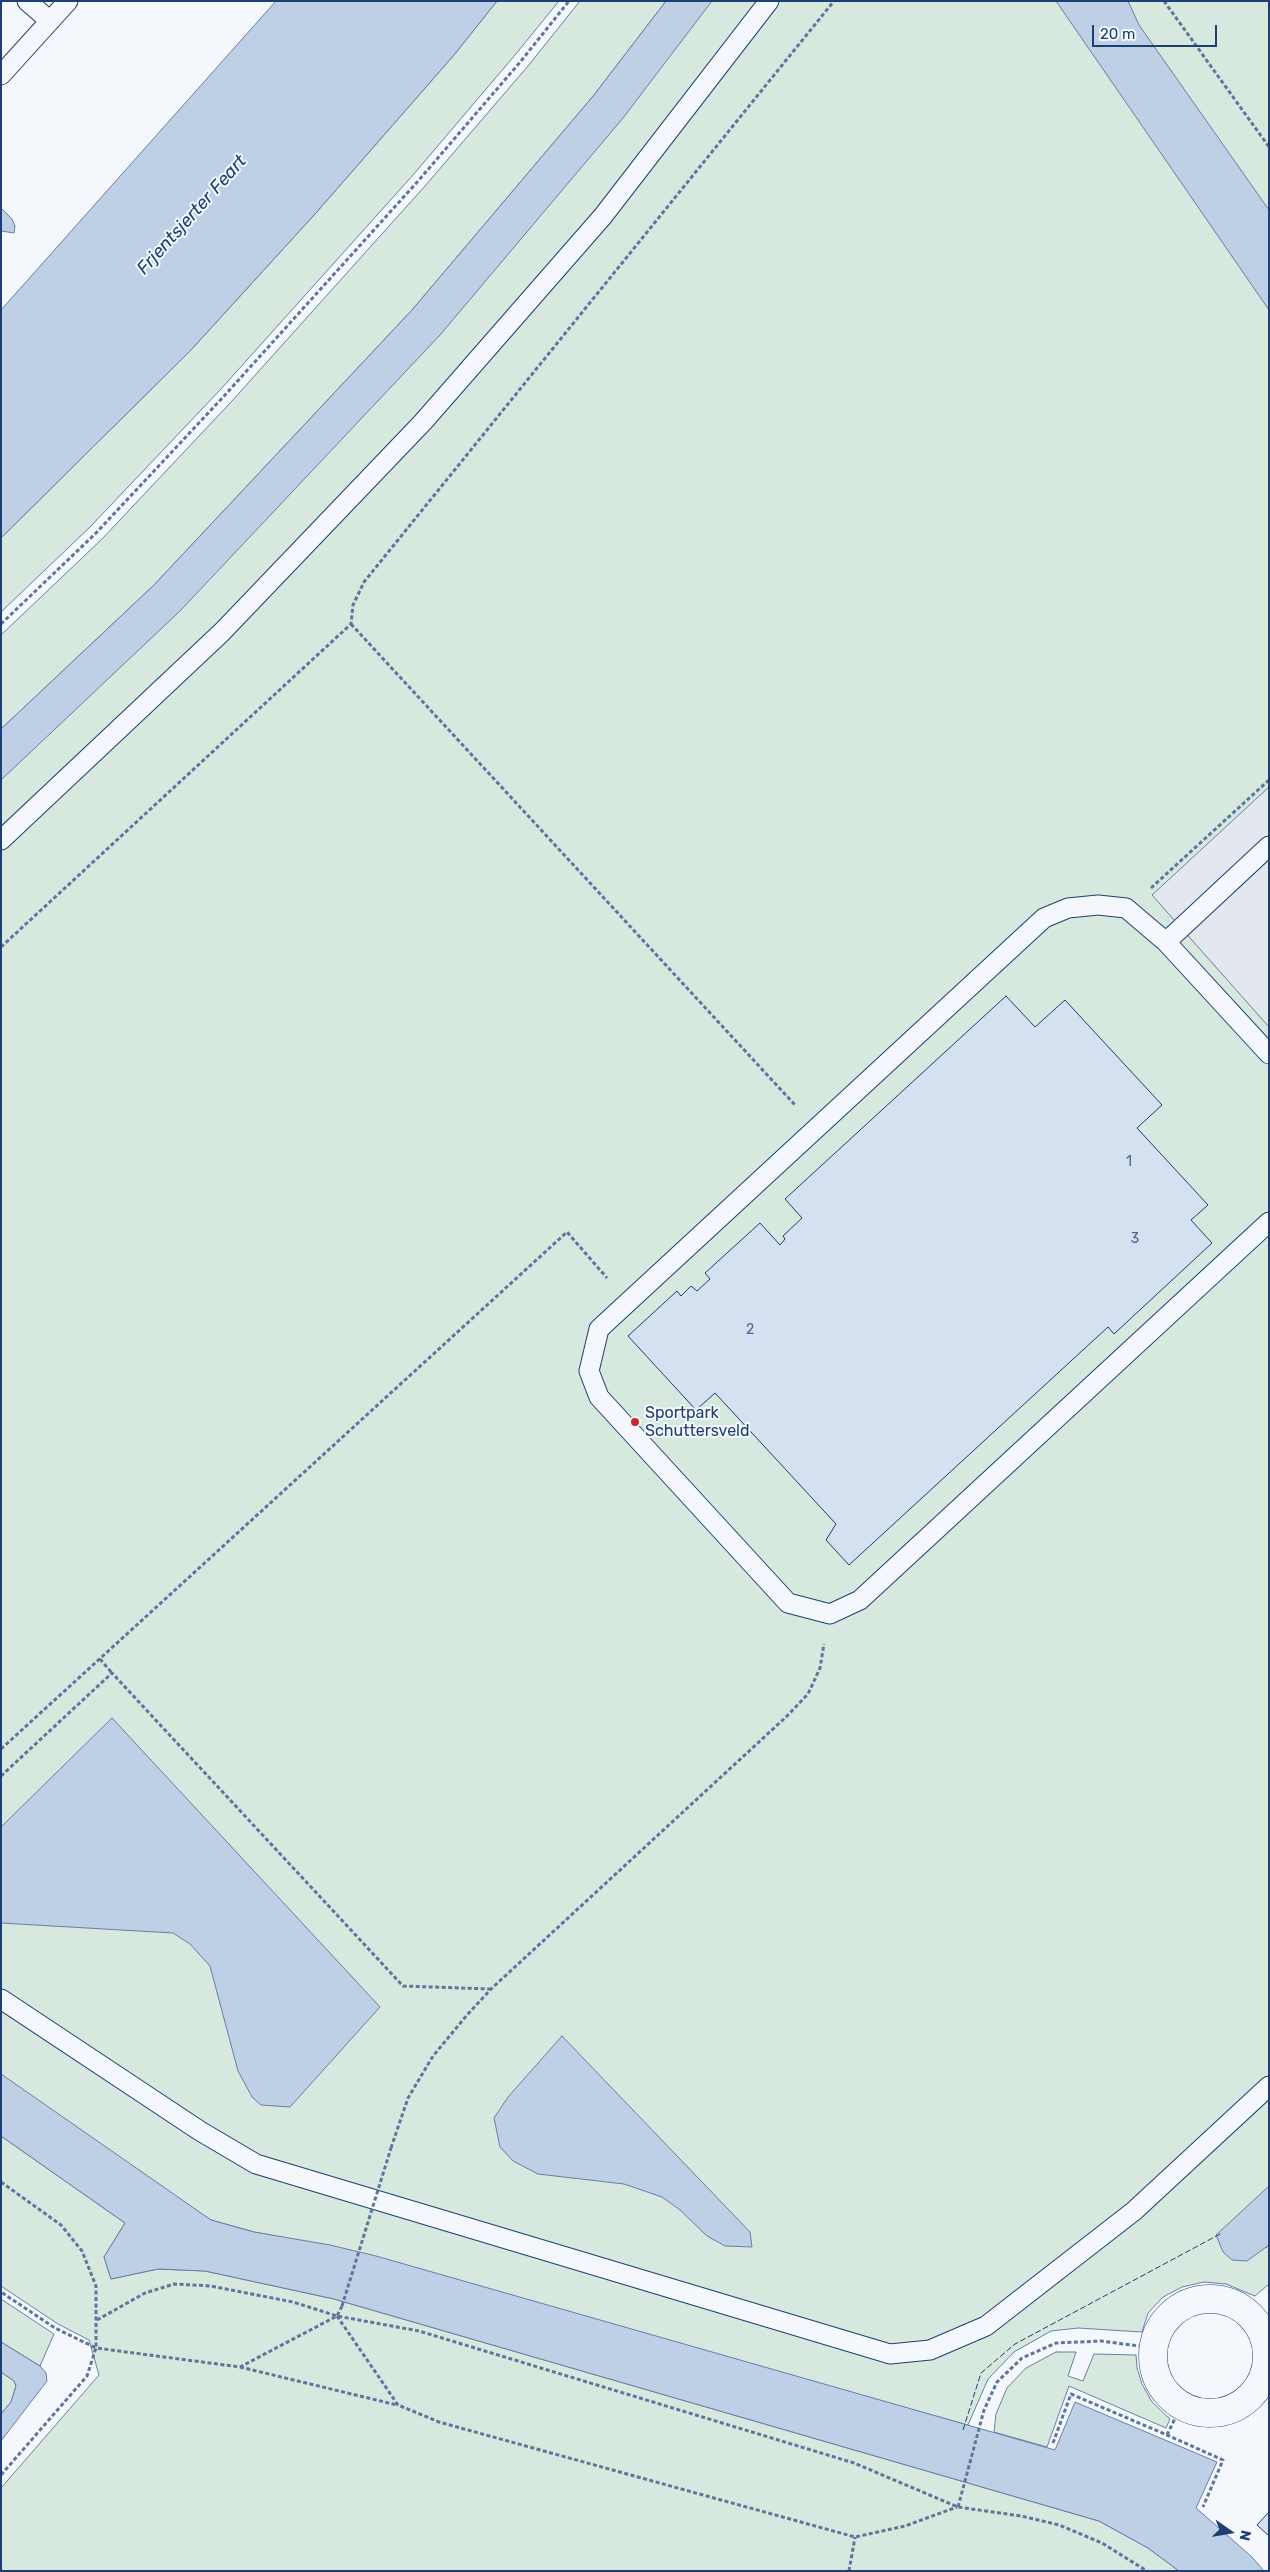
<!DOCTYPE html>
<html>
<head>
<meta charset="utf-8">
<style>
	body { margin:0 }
	#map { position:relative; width:1270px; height:2572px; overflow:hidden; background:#f4f7fb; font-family:Rubik,sans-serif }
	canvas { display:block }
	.frame { position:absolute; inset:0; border:2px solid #1d3f73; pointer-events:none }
	.north { position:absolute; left:1205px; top:2507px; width:50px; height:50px; -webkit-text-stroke:4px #f4f7fb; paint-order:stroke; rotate:103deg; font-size:14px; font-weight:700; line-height:20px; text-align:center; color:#1d3f73 }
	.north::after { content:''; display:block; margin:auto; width:18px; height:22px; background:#1d3f73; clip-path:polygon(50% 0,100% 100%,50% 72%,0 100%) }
	.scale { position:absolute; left:1092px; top:25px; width:125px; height:22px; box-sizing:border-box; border:2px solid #1d3f73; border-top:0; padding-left:6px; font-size:15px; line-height:18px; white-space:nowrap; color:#1d3f73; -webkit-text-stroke:4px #f4f7fb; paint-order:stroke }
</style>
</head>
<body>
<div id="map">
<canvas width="1270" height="2572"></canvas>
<div class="frame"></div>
<div class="north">N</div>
<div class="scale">20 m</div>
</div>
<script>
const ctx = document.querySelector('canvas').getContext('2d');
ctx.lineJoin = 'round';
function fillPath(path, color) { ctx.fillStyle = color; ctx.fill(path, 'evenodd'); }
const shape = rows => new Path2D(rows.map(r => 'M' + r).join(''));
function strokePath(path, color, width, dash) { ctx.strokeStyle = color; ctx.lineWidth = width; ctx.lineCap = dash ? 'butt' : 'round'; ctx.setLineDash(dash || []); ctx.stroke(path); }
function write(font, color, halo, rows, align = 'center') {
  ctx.font = font + ' Rubik,sans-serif'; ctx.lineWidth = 4; ctx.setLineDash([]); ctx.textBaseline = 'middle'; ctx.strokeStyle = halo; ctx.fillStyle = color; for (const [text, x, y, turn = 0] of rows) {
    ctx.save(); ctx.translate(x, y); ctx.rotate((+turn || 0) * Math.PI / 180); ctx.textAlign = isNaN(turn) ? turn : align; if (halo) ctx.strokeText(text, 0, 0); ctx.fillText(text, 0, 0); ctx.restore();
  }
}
const green = shape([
	[497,1,559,1,515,55,413,175,220,390,90,527,1,612,1,538,190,351,315,214,454,55,497,1],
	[580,1,666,1,594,95,412,310,154,585,1,729,1,635,102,539,232,401,425,186,528,66,580,1],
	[696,1,1269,1,1269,2195,1266,2248,1269,2245,1269,2284,1255,2296,1226,2284,1204,2282,1182,2287,1163,2297,1148,2313,1142,2332,1078,2328,1051,2331,1014,2352,988,2379,968,2425,285,2238,254,2232,211,2220,1,2088,1,756,189,575,696,1],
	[1,2136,125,2223,104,2257,111,2279,158,2269,205,2271,334,2299,1099,2521,1148,2548,1179,2571,1,2571,1,2488,99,2375,89,2340,58,2324,1,2286,1,2136],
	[1,2299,54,2334,40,2366,1,2342,1,2299],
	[1056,2352,1076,2352,1068,2376,1083,2381,1094,2354,1136,2355,1137,2368,1142,2384,1152,2402,1170,2419,1166,2428,1069,2386,1047,2447,994,2432,996,2414,1007,2388,1026,2368,1056,2352],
	[1,2372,14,2381,16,2386,11,2402,1,2414,1,2372]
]);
fillPath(green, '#d7e8df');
strokePath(green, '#687fa3', 1);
const parking = shape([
	[1269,787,1269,1027,1152,895,1269,787]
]);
fillPath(parking, '#e3e8f0');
strokePath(parking, '#687fa3', 1);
const water = shape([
	[276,1,497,1,454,55,315,214,190,351,1,538,1,310,276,1],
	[666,1,712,1,623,118,440,335,180,611,1,780,1,729,154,585,412,310,594,95,666,1],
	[1056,1,1128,1,1139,25,1269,210,1269,310,1056,1],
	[1,208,12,219,15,226,14,233,1,231,1,208],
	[112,1718,380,2007,290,2107,261,2105,252,2097,238,2071,210,1966,190,1944,173,1933,1,1923,1,1827,112,1718],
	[562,2036,750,2232,752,2247,725,2246,707,2236,680,2210,662,2197,624,2184,538,2174,513,2161,500,2147,494,2118,508,2097,562,2036],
	[1,2074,211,2220,254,2232,330,2245,376,2256,1055,2450,1075,2402,1217,2462,1196,2508,1252,2557,1264,2571,1179,2571,1148,2548,1099,2521,334,2299,205,2271,158,2269,111,2279,104,2257,125,2223,1,2136,1,2074],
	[1269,2186,1269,2245,1247,2261,1232,2260,1223,2252,1216,2235,1269,2186],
	[1,2342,40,2366,46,2373,47,2381,1,2441,1,2414,11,2402,16,2386,14,2381,1,2372,1,2342]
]);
fillPath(water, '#bed0e5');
strokePath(water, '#687fa3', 1);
const building = shape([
	[1006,996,1035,1027,1065,1000,1162,1105,1137,1128,1208,1205,1191,1220,1212,1243,1114,1334,1108,1327,849,1565,826,1540,836,1524,715,1393,696,1410,628,1336,677,1291,681,1296,691,1286,697,1291,710,1279,705,1273,760,1223,780,1245,785,1239,783,1236,802,1218,785,1199,1006,996],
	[1269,2512,1269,2536,1257,2525,1269,2512]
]);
fillPath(building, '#d5e0f0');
strokePath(building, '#1d3f73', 1);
const service = shape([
	[27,1,50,21],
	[1,75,68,1],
	[1,840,222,632,423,422,603,216,769,1],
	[1269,846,1166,942,1269,1054],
	[1166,942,1126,908,1098,905,1068,908,1044,918,599,1329,589,1371,599,1397,788,1603,830,1614,860,1600,1269,1222],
	[1,1999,200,2131,256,2164,890,2354,930,2350,986,2326,1134,2211,1269,2086]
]);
const minor = shape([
	'1153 2356a57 57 0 1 1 114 0a57 57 0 1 1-114 0Z'
]);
strokePath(service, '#1d3f73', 21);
strokePath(minor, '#1d3f73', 29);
strokePath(shape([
	[1164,1,1269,147],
	[1,624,96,533,225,395,419,180,521,61,569,1],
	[351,624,795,1105],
	[1151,888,1269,780],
	[1,947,351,624,353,605,364,582,834,1],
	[100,1659,112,1673],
	[1,1749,567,1232,607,1278],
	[1,1776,112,1673,403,1986,490,1989],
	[391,2148,408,2098,433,2056,467,2015,491,1989,786,1717,808,1694,820,1668,824,1644],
	[1,2182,61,2225,82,2251,96,2286,96,2348,55,2328,1,2292],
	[337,2316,398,2405,439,2422,855,2537,905,2526,957,2507],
	[97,2320,145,2293,174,2284,211,2286,293,2302,337,2316,419,2331,854,2463,958,2507,1021,2516,1059,2525,1102,2543,1147,2571],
	[240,2367,397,2405],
	[1167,2435,1181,2406],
	[1053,2443,1071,2394,1167,2435,1223,2460,1203,2507],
	[1,2475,87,2376,96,2348,240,2367,337,2316,342,2306],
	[958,2507,984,2410,997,2382,1022,2358,1056,2343,1101,2341,1154,2348],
	[849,2571,855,2537]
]), '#5e769c', 3, [4, 2.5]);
strokePath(service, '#f4f7fb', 19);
strokePath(minor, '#f4f7fb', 28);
strokePath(shape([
	[342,2306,391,2148]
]), '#5e769c', 3, [4, 2.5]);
strokePath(shape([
	[963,2430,981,2373,1015,2344,1222,2233]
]), '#1d3f73', 1, [6, 2.5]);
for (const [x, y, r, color] of [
	[635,1422,5,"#c62828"]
]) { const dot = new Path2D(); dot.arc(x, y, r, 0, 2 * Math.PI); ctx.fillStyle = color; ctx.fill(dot); strokePath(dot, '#f4f7fb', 2); }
write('14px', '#4b6792', null, [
	["1",1129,1162],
	["3",1135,1239],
	["2",750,1330]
]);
write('16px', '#1d3f73', '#f4f7fb', [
	["Sportpark",645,1413],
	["Schuttersveld",645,1431]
], 'left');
write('italic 18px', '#1d3f73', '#f4f7fb', [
	["Frjentsjerter Feart",192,215,-48]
]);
</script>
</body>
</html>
